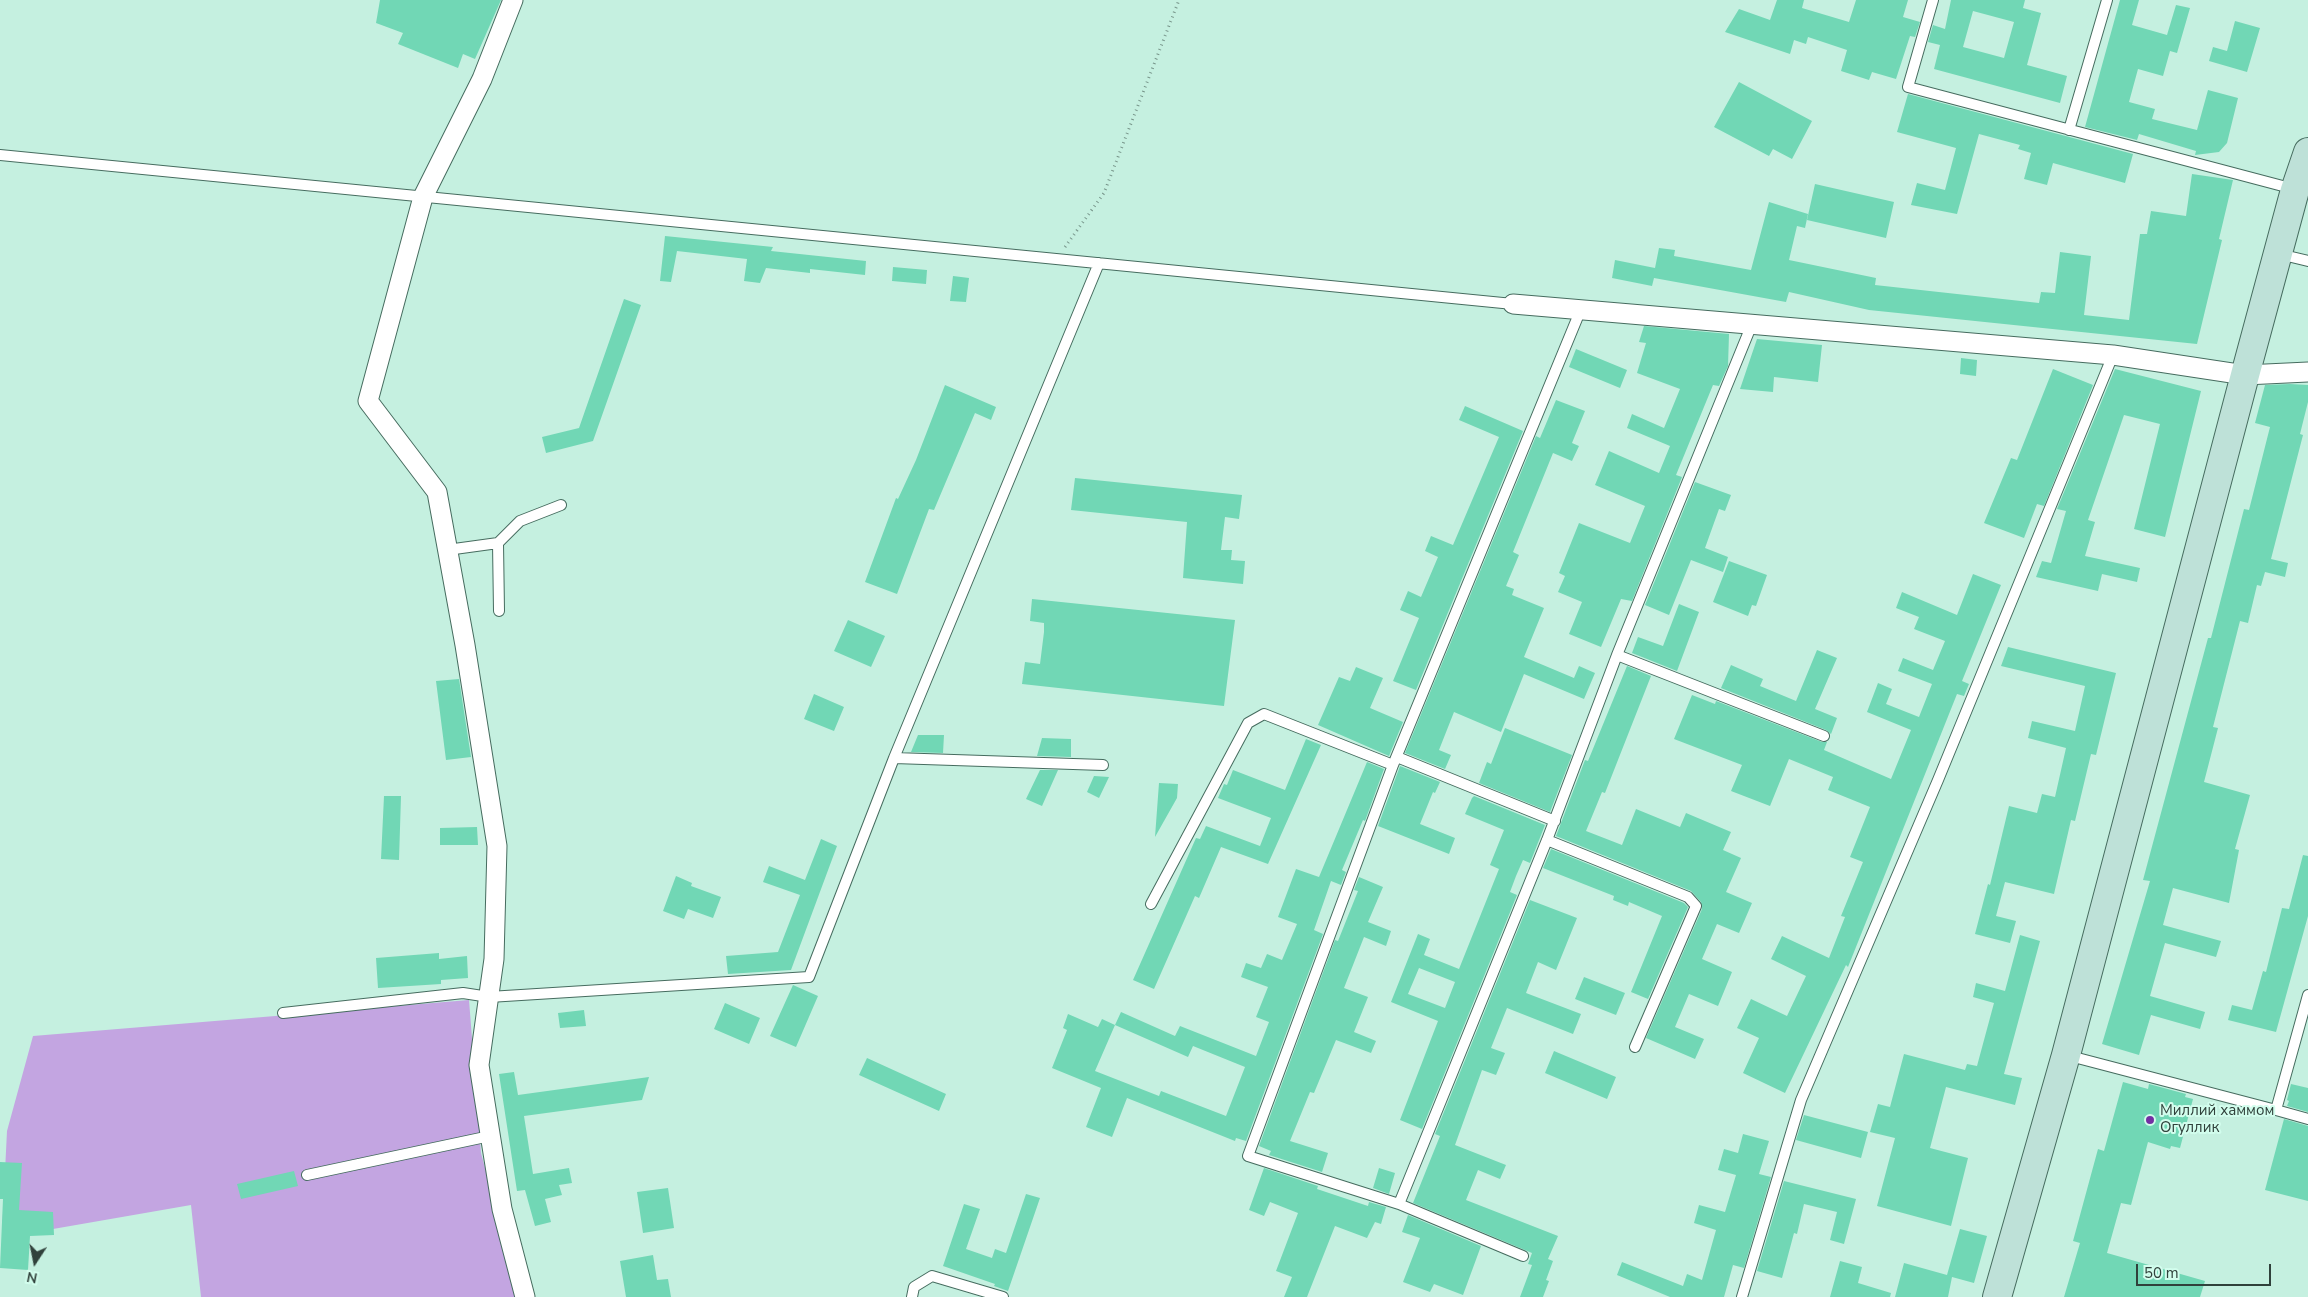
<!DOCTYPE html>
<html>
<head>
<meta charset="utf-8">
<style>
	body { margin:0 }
	#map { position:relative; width:2308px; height:1297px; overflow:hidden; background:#c5f0e0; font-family:"Nunito Sans",sans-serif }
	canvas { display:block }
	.north { position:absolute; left:10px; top:1237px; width:50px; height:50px; -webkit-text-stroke:4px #d2fded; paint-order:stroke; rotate:191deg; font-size:14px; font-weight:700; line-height:20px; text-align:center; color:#30413b }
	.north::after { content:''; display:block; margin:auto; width:18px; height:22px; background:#30413b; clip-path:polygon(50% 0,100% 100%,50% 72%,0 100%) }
	.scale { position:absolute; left:2136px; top:1264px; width:135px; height:22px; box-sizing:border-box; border:2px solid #30413b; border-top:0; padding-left:6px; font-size:15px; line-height:18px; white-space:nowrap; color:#30413b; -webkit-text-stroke:4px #d2fded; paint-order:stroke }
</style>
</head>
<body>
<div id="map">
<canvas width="2308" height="1297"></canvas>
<div class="north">N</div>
<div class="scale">50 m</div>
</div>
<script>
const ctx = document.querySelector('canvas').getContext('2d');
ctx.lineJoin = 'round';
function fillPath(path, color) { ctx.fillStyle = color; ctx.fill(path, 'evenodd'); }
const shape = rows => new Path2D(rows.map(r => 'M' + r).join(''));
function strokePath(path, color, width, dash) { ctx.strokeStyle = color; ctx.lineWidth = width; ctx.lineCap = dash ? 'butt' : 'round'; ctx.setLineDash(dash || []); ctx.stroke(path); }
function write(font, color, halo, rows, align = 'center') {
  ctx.font = font + ' "Nunito Sans",sans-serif'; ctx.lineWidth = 4; ctx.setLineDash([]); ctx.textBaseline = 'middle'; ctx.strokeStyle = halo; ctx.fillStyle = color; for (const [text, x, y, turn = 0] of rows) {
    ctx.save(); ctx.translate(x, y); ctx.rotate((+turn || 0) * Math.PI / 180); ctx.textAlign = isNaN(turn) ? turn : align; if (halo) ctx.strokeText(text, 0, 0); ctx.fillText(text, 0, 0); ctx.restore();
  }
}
fillPath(shape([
	[469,1000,481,1153,520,1297,201,1297,191,1205,53,1229,2,1232,7,1131,33,1036]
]), '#c3a5e1');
fillPath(shape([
	[380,0,501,0,475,59,463,54,458,68,398,44,403,33,376,23],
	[1777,0,1804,0,1802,8,1849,22,1856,0,1908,0,1903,17,1920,22,1915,37,1910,36,1896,79,1872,72,1869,80,1841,71,1847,50,1808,37,1806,44,1794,40,1790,54,1725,32,1739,9,1770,20],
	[1951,0,2025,0,2023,8,2041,13,2027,65,2067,76,2060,103,1934,69,1940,45,1928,42,1933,25,1945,29],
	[1973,11,2014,22,2004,58,1963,47],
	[2120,0,2139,0,2132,25,2167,35,2176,5,2190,8,2177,53,2170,51,2163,76,2138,69,2129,102,2155,109,2152,119,2197,130,2208,90,2238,98,2227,143,2219,152,2195,155,2196,151,2139,134,2137,140,2085,127],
	[2235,21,2260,28,2247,72,2209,61,2213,47,2227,51],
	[1739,82,1812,121,1792,159,1773,149,1769,156,1714,127],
	[1908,94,2133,154,2125,183,2053,163,2047,185,2024,179,2031,153,2018,149,2020,145,1979,134,1957,214,1911,205,1917,183,1945,190,1956,148,1897,132],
	[2192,174,2233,180,2219,239,2222,240,2197,344,1869,310,1789,292,1786,302,1654,278,1652,286,1612,278,1615,260,1655,268,1659,248,1675,250,1674,256,1751,270,1769,202,1808,214,1805,228,1797,226,1789,260,1876,278,1875,285,2039,303,2041,292,2055,293,2060,252,2091,256,2084,315,2129,320,2140,234,2147,234,2151,211,2186,216],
	[1815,184,1894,202,1886,238,1807,220],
	[665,236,773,247,771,251,866,261,865,275,810,269,810,273,766,268,760,283,744,281,747,259,677,251,671,282,660,281],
	[893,267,927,270,926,284,892,281],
	[953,276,969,278,966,302,950,301],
	[624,299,641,305,593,441,546,453,542,437,579,428],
	[1644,326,1729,334,1728,366,1719,386,1713,385,1676,475,1682,477,1632,601,1621,599,1601,647,1569,634,1582,602,1558,592,1565,576,1559,573,1579,523,1630,543,1645,506,1595,485,1609,451,1659,473,1670,446,1627,428,1632,414,1664,428,1680,389,1637,373,1646,343,1639,342],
	[1757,339,1822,345,1818,382,1774,377,1773,392,1740,389],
	[1576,349,1627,370,1620,388,1569,367],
	[1961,358,1977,360,1976,376,1960,374],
	[2053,369,2093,385,2044,506,2037,504,2024,538,1984,523,2011,458,2017,460],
	[2115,369,2201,391,2165,537,2134,529,2160,424,2124,415,2088,520,2095,522,2085,556,2140,568,2137,582,2102,574,2098,591,2036,577,2042,561,2051,563,2066,511,2057,509],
	[2290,384,2308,385,2308,402,2300,434,2303,435,2271,559,2288,563,2285,577,2265,572,2261,586,2257,585,2248,623,2240,621,2213,727,2218,728,2204,782,2250,795,2235,849,2239,850,2229,903,2173,888,2163,925,2221,941,2216,957,2165,943,2150,996,2205,1012,2200,1029,2151,1015,2139,1055,2102,1044,2150,881,2143,880,2208,638,2211,638,2244,509,2249,510,2270,427,2255,423,2265,385],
	[945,385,996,407,991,420,975,413,934,510,929,509,897,594,865,582,896,498,898,499,916,460],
	[1556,400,1585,411,1572,443,1579,446,1572,461,1553,453,1513,552,1519,555,1506,586,1514,589,1512,595,1544,608,1524,657,1574,678,1579,666,1595,673,1584,699,1524,674,1501,732,1454,712,1439,750,1451,755,1445,769,1405,753,1536,436,1540,438],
	[1465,406,1523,431,1416,690,1393,681,1419,618,1400,610,1408,591,1421,597,1438,557,1425,551,1431,536,1453,545,1499,437,1459,420],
	[1075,478,1242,495,1239,519,1225,517,1221,550,1232,550,1231,560,1245,561,1243,584,1183,578,1187,522,1071,510],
	[1695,482,1731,495,1725,511,1719,509,1705,548,1728,557,1723,572,1691,560,1669,615,1645,605],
	[1729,561,1767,575,1756,606,1752,605,1748,616,1713,602],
	[1973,574,2001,585,1962,681,1969,684,1964,696,1957,694,1848,967,1846,965,1785,1093,1743,1073,1759,1038,1737,1028,1751,999,1787,1016,1806,976,1771,959,1782,936,1829,958,1845,917,1841,916,1863,862,1850,857,1870,807,1828,790,1833,777,1789,759,1770,806,1731,791,1742,765,1674,739,1692,695,1715,704,1716,701,1822,742,1827,742,1824,750,1891,779,1911,730,1867,712,1878,683,1892,689,1886,704,1919,717,1932,684,1898,671,1903,658,1933,670,1945,641,1914,629,1919,617,1896,608,1902,592,1957,615],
	[1032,599,1235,620,1224,706,1022,684,1025,662,1040,664,1044,632,1044,623,1030,621],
	[1679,604,1699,612,1677,671,1632,653,1638,637,1663,646],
	[848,620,885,636,871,667,834,651],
	[2008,647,2116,673,2096,755,2091,754,2075,821,2071,820,2054,894,2005,882,1996,916,2016,921,2010,943,1975,934,1988,884,1990,885,2009,806,2037,813,2042,794,2055,797,2066,748,2028,738,2032,721,2075,731,2085,686,2001,666],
	[1817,650,1837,658,1815,709,1837,718,1831,734,1826,730,1721,688,1731,665,1763,679,1760,686,1796,701],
	[1627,666,1651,676,1605,793,1602,792,1586,831,1622,845,1636,809,1680,827,1686,813,1731,832,1723,850,1741,858,1726,892,1752,903,1739,933,1717,924,1702,959,1732,972,1718,1006,1689,994,1675,1027,1704,1039,1695,1059,1646,1038,1702,909,1701,902,1691,891,1556,836,1585,760,1588,761],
	[1356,667,1383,678,1370,708,1403,722,1389,756,1318,725,1339,677,1350,681],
	[459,679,471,757,446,760,436,681],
	[814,694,844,707,834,731,804,719],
	[1505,728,1572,755,1550,812,1479,783,1487,762,1491,764],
	[918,735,944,735,943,753,911,752],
	[1042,738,1071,739,1071,757,1037,756],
	[1306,739,1321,745,1268,864,1221,847,1199,898,1195,896,1154,989,1133,980,1196,838,1200,839,1206,826,1260,846,1271,818,1218,798,1224,784,1227,785,1233,770,1285,790],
	[1367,762,1384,769,1365,821,1363,820,1342,870,1346,872,1341,885,1331,881,1314,930,1323,934,1246,1141,1236,1138,1235,1141,1127,1098,1112,1137,1086,1127,1101,1088,1052,1068,1067,1030,1063,1028,1068,1014,1098,1027,1102,1019,1115,1025,1121,1012,1175,1036,1180,1026,1256,1056,1269,1022,1256,1017,1268,987,1241,977,1246,963,1261,968,1267,954,1282,960,1297,924,1278,917,1296,869,1319,877],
	[1115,1025,1188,1057,1193,1046,1245,1067,1226,1116,1161,1091,1159,1096,1095,1071],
	[1400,766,1440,782,1435,793,1433,792,1420,824,1455,838,1449,854,1378,826],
	[1040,770,1058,770,1042,806,1026,799],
	[1094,776,1109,777,1099,798,1087,792],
	[1159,783,1178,784,1177,798,1155,837],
	[384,796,401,796,399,860,381,859],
	[1474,796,1545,825,1530,863,1523,860,1516,876,1510,892,1517,895,1422,1129,1400,1120,1438,1021,1391,1002,1418,934,1430,939,1424,955,1459,969,1499,869,1490,865,1504,830,1465,814,1472,798],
	[1419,968,1455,982,1445,1008,1408,994],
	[477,827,478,845,440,845,440,828],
	[821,839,837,846,791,970,728,974,726,956,778,952,800,895,763,882,769,866,805,880],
	[1551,849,1684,903,1688,907,1648,999,1631,992,1662,916,1629,902,1628,906,1613,900,1614,896,1543,868],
	[2303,855,2308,856,2308,916,2276,1032,2228,1020,2232,1005,2252,1010,2263,971,2266,972,2282,908,2289,909],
	[676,876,692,883,691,886,721,897,713,918,688,909,684,919,663,911],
	[1359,877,1383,887,1368,922,1391,931,1386,946,1364,937,1344,988,1368,997,1354,1032,1376,1041,1371,1053,1336,1040,1314,1093,1310,1092,1290,1141,1328,1153,1322,1172,1269,1155,1271,1151,1259,1146,1335,940,1338,941,1358,891,1354,890],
	[1530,900,1577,918,1556,970,1538,962,1526,993,1581,1014,1573,1034,1507,1008,1491,1048,1505,1053,1496,1075,1482,1070,1455,1145,1506,1165,1500,1179,1478,1170,1466,1200,1558,1236,1548,1259,1553,1261,1546,1280,1549,1281,1543,1297,1520,1297,1532,1265,1528,1264,1532,1253,1413,1203,1440,1136,1435,1134],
	[2020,935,2040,941,2004,1074,2022,1078,2015,1105,1946,1087,1930,1148,1968,1158,1951,1226,1877,1206,1895,1138,1870,1132,1878,1104,1890,1107,1904,1054,1965,1070,1967,1064,1977,1066,1994,1003,1973,997,1976,983,2005,991],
	[439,953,439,959,467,956,468,978,441,980,441,984,378,988,376,958],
	[1584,977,1625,993,1616,1015,1575,999],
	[793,985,818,996,796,1047,770,1036],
	[725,1003,760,1018,749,1044,714,1029],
	[584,1010,586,1026,560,1028,558,1013],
	[1554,1051,1616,1077,1607,1099,1545,1073],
	[867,1058,946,1094,939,1111,859,1075],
	[514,1072,518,1095,649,1077,642,1100,524,1116,533,1174,569,1168,572,1183,559,1185,562,1195,545,1199,551,1222,535,1226,525,1190,517,1191,499,1074],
	[2123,1082,2148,1089,2149,1084,2186,1094,2185,1097,2193,1099,2180,1148,2171,1146,2170,1149,2148,1142,2131,1205,2121,1203,2107,1253,2205,1281,2200,1297,2064,1297,2080,1243,2073,1241,2098,1149,2104,1151],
	[2291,1084,2308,1088,2308,1112,2287,1106,2289,1101,2287,1100],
	[1804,1115,1868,1132,1861,1158,1796,1140],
	[2284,1119,2308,1126,2308,1201,2265,1190],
	[1743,1134,1769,1141,1759,1174,1771,1177,1744,1268,1733,1265,1724,1297,1670,1297,1617,1275,1622,1262,1683,1286,1687,1274,1702,1280,1716,1230,1694,1223,1699,1205,1725,1212,1736,1175,1718,1170,1724,1149,1738,1153],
	[0,1162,22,1163,19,1210,53,1212,54,1235,30,1236,28,1270,0,1268,3,1199,0,1199],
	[1264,1168,1318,1186,1317,1189,1368,1206,1369,1202,1386,1207,1381,1224,1375,1222,1367,1238,1335,1226,1307,1297,1284,1297,1292,1277,1276,1271,1298,1213,1270,1202,1264,1216,1249,1210],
	[1379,1168,1395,1173,1389,1194,1373,1188],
	[294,1171,298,1186,241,1199,237,1184],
	[1784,1181,1856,1199,1844,1244,1830,1240,1837,1212,1804,1204,1797,1234,1794,1233,1782,1278,1757,1271],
	[668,1188,674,1228,643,1233,637,1192],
	[1026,1194,1040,1198,1008,1291,994,1286,995,1284,943,1266,964,1204,980,1209,966,1249,992,1258,995,1249,1006,1253],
	[1408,1215,1481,1246,1463,1295,1434,1284,1430,1292,1403,1282,1420,1238,1402,1232],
	[1960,1229,1987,1236,1974,1283,1952,1277,1948,1297,1895,1297,1904,1263,1947,1275],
	[653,1255,657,1280,668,1279,671,1297,626,1297,620,1261],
	[1840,1261,1862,1267,1858,1283,1891,1293,1890,1297,1830,1297]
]), '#71d7b5');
const lane = shape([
	[1933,0,1908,87,2294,189],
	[2069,130,2107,0],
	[0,155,1513,304],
	[2279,254,2308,261],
	[1581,309,1393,765,1248,1156,1399,1204,1547,840,1617,655,1752,324],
	[498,543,520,521,561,505],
	[447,550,498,543,499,611],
	[1617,655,1824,736],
	[1397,757,1555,821],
	[894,758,1103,765],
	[1547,840,1688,897,1696,906,1635,1047],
	[1151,904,1248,723,1264,714,1393,765],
	[283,1013,463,993,489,997,809,977,894,758,1099,263],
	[2066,1055,2276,1110,2308,995],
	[2276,1110,2308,1119],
	[307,1175,490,1136],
	[1399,1204,1523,1256],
	[912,1297,914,1287,932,1276,1003,1297],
	[1742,1297,1801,1100,1938,780,2113,355]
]);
const street = shape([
	[513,0,482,79,423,197,368,401,437,492,465,645,497,846,494,959,479,1065,502,1209,525,1297],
	[1513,304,2113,355,2245,375,2308,372]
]);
const secondary = shape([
	[1997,1297,2066,1055,2245,375,2295,190,2308,152]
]);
strokePath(lane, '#466c5f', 12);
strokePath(street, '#466c5f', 21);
strokePath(secondary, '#466c5f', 30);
strokePath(shape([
	[1065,247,1104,193,1179,0]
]), '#78968b', 3, [1, 4]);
strokePath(lane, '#fff', 10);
strokePath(street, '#fff', 19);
strokePath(secondary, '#bee1d8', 28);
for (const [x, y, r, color] of [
	[2150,1120,5,"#732fa3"]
]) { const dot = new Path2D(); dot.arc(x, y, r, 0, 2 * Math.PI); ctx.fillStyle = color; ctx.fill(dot); strokePath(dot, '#d2fded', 2); }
write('15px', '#30413b', '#d2fded', [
	["Миллий хаммом",2160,1111],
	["Огуллик",2160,1128]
], 'left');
</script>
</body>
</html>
